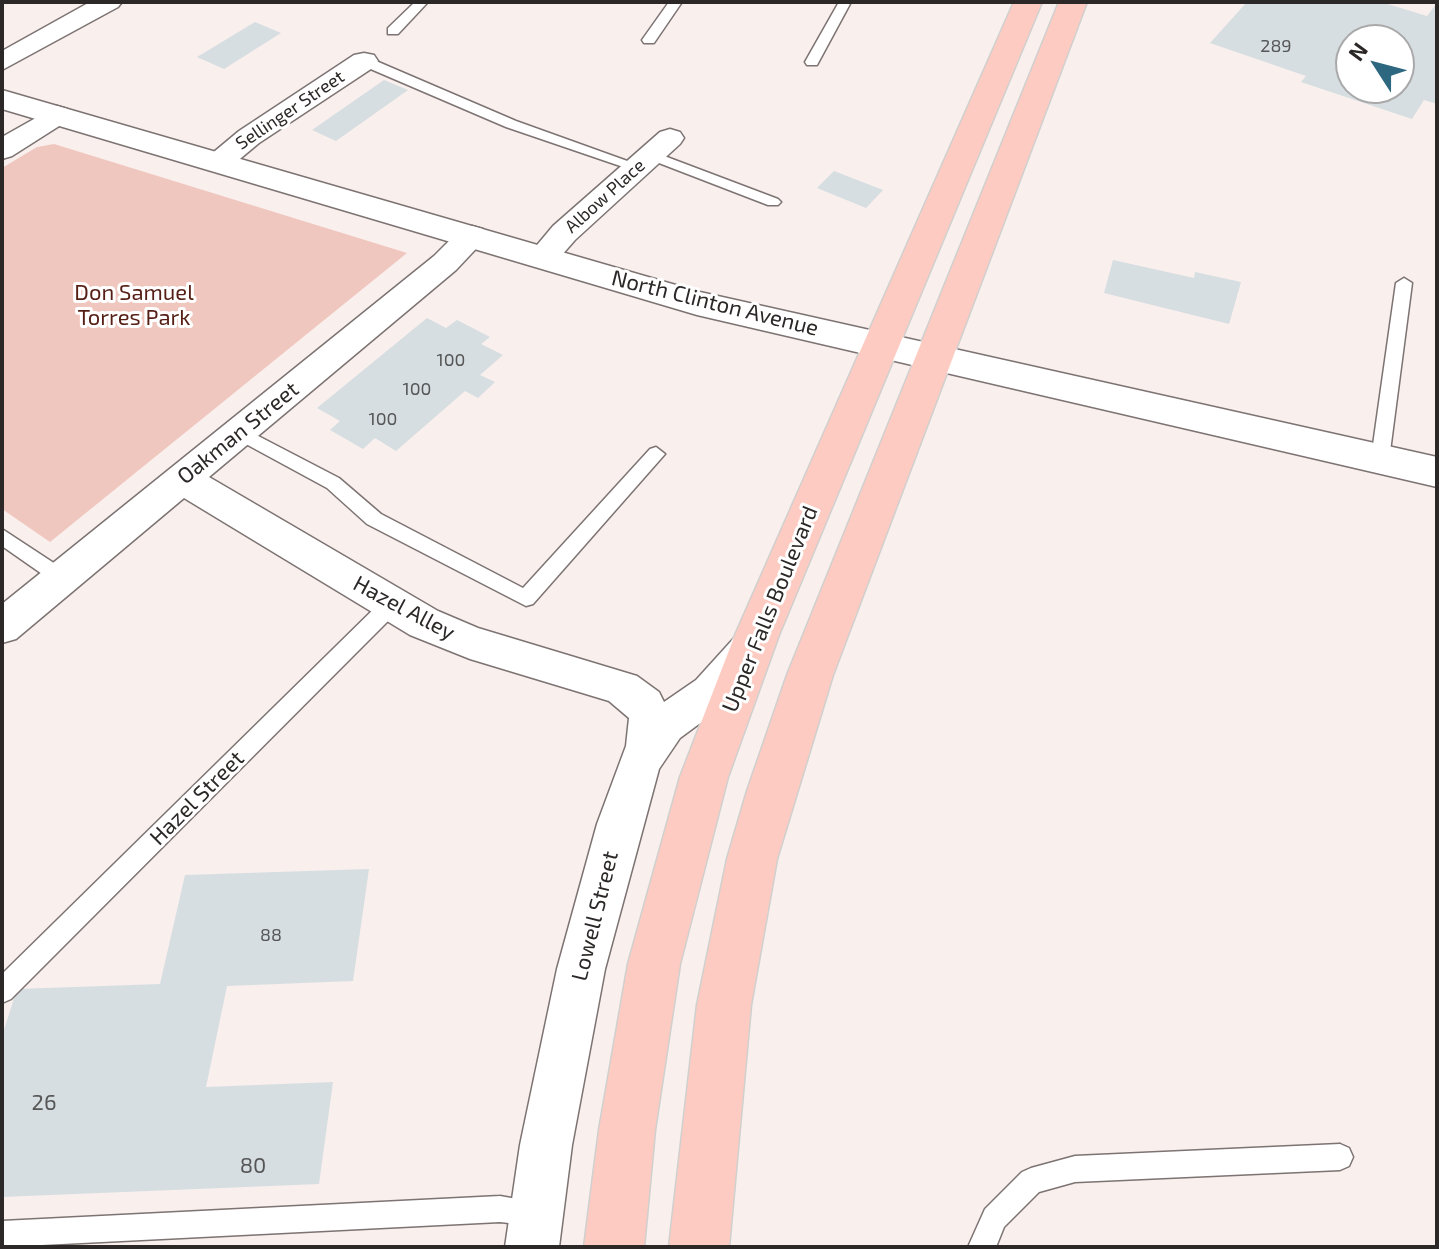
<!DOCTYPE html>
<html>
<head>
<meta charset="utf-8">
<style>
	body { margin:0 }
	#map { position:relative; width:1439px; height:1249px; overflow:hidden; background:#f9efed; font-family:"Exo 2",sans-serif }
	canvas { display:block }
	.frame { position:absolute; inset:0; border:4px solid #2b2827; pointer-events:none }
	.north { position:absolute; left:1335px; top:24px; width:80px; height:80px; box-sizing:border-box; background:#fff; border:2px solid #aaa9a9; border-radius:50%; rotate:306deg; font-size:22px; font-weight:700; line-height:32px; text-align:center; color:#2b2827 }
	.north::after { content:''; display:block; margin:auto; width:28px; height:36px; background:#2d6780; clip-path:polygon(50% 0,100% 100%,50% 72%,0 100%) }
</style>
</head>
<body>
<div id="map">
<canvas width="1439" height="1249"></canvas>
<div class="frame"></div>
<div class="north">N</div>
</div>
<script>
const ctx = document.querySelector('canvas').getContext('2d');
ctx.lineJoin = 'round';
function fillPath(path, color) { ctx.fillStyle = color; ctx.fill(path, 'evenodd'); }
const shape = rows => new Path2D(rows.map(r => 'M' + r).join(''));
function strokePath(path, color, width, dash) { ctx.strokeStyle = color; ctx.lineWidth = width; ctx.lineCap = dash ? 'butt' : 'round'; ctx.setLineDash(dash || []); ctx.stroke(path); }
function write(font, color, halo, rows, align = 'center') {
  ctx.font = font + ' "Exo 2",sans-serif'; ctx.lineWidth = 6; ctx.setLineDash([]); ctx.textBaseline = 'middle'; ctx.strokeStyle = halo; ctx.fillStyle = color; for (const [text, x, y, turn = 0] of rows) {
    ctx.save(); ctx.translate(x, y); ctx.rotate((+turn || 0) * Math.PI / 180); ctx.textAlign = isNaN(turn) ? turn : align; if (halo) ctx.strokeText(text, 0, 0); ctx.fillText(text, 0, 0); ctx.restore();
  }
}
fillPath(shape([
	[54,144,407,253,50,542,2,509,2,168,37,147]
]), '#f0c7be');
fillPath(shape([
	[1247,2,1381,2,1427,16,1437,3,1437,104,1424,100,1412,119,1301,82,1306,76,1210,43],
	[1351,40,1399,40,1399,88,1351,88],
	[255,22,281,33,224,69,197,57],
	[384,80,408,90,336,141,312,130],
	[834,171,883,190,866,208,817,188],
	[1113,260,1194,278,1195,272,1241,282,1229,324,1104,293],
	[427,318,446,328,457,320,490,337,481,344,503,355,480,375,495,382,478,398,465,391,396,451,375,438,363,449,330,430,340,421,317,408],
	[369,869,353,981,227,986,206,1087,333,1082,319,1184,2,1197,2,1036,17,989,160,984,185,875]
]), '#d6dee2');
const lane = shape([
	[415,2,428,2,398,34,388,34,388,28,415,2],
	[669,2,682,2,654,43,644,43,642,40,669,2],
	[839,2,851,2,817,65,807,65,805,62,839,2],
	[359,58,369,58,516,121,644,167,637,171,632,170,506,127,359,64,359,58],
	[651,151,778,199,781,202,778,205,768,205,646,158,646,152,651,151],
	[1404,278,1412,283,1389,459,1380,466,1371,459,1396,283,1404,278],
	[239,426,339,478,381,514,523,588,650,449,656,447,665,454,533,604,526,606,367,524,327,488,233,437,230,432,233,427,239,426],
	[2,529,69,573,72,578,69,583,55,583,2,546,2,529],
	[392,596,399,598,402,604,399,610,11,999,2,1003,2,974,385,598,392,596],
	[1340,1144,1349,1148,1353,1157,1349,1166,1340,1170,1075,1182,1039,1192,1004,1227,996,1247,968,1247,985,1209,1022,1172,1031,1168,1075,1156,1340,1144],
	[500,1196,545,1204,549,1213,545,1222,536,1226,500,1222,2,1247,2,1221,500,1196]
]);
const street = shape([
	[90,2,122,2,118,7,2,70,2,51,90,2],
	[364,53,374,55,378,61,374,67,259,143,229,168,209,168,204,162,209,156,239,131,354,55,364,53],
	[57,106,67,109,71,115,67,121,12,156,2,159,2,137,57,106],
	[670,129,680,132,684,138,680,144,575,240,554,264,543,267,532,264,527,257,553,226,660,132,670,129],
	[472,226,483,229,488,236,456,270,209,477,438,611,478,628,637,676,659,692,664,702,696,680,735,637,749,632,763,637,769,649,726,704,680,738,659,769,605,969,572,1145,559,1247,505,1247,520,1145,557,969,597,824,626,746,629,718,609,701,470,659,410,635,184,498,16,639,2,643,2,604,434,256,461,229,472,226]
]);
const secondary = shape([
	[2,90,700,292,1437,457,1437,487,697,315,2,109,2,90]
]);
const primary = shape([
	[1014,2,1042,2,779,635,728,777,680,964,655,1130,644,1247,584,1247,599,1130,628,964,680,777,735,635,1014,2],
	[1059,2,1087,2,833,675,777,859,751,1005,729,1247,669,1247,697,1005,727,859,747,791,787,675,1059,2]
]);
strokePath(lane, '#7c7372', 3);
strokePath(street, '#7c7372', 3);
strokePath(secondary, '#7c7372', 3);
strokePath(primary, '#d0d0cf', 3);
fillPath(lane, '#fff');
fillPath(street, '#fff');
fillPath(secondary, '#fff');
fillPath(primary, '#fdcbc1');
write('18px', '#565656', null, [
	["289",1276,46],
	["100",451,360],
	["100",417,389],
	["100",383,419],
	["88",271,935]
]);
write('18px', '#2b2827', '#fff', [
	["Sellinger Street",290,110,-34],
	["Albow Place",605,196,-42]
]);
write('22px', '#551f16', '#fff', [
	["Don Samuel",134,293],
	["Torres Park",134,318]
]);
write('22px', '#2b2827', '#fff', [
	["North Clinton Avenue",715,303,14],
	["Oakman Street",238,433,-39],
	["Hazel Alley",404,608,28],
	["Upper Falls Boulevard",770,609,-68],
	["Hazel Street",197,798,-45],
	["Lowell Street",595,916,-76]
]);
write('22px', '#565656', null, [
	["26",44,1103],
	["80",253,1166]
]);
</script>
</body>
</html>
